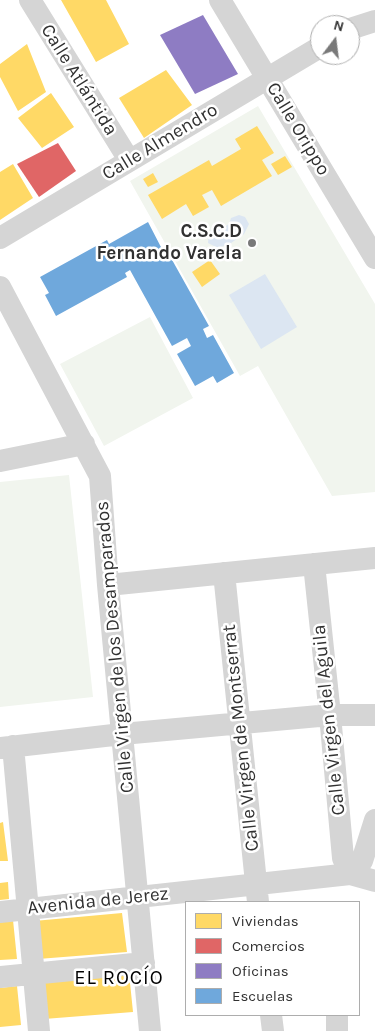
<!DOCTYPE html>
<html>
<head>
<meta charset="utf-8">
<style>
	body { margin:0 }
	#map { position:relative; width:375px; height:1031px; overflow:hidden; background:#fff; font-family:Karla,sans-serif }
	canvas { display:block }
	.legend { position:absolute; left:185px; top:901px; width:175px; height:115px; box-sizing:border-box; background:#fff; border:1px solid #adadad; margin:0; padding:6px 9px; list-style:none; font-size:15px; color:#313131 }
	.legend li { display:flex; align-items:center; gap:10px; height:25px }
	.legend b { width:25px; border:1px solid #adadad }
	.north { position:absolute; left:310px; top:15px; width:50px; height:50px; box-sizing:border-box; background:#fff; border:1px solid #adadad; border-radius:50%; rotate:15deg; font-size:14px; font-weight:700; line-height:20px; text-align:center; color:#313131 }
	.north::after { content:''; display:block; margin:auto; width:18px; height:22px; background:#797979; clip-path:polygon(50% 0,100% 100%,50% 72%,0 100%) }
</style>
</head>
<body>
<div id="map">
<canvas width="375" height="1031"></canvas>
<ul class="legend">
<li><b style="height:14px;background:#ffd966"></b>Viviendas</li>
<li><b style="height:14px;background:#e06666"></b>Comercios</li>
<li><b style="height:14px;background:#8e7cc3"></b>Oficinas</li>
<li><b style="height:14px;background:#6fa8dc"></b>Escuelas</li>
</ul>
<div class="north">N</div>
</div>
<script>
const ctx = document.querySelector('canvas').getContext('2d');
ctx.lineJoin = 'round';
function fillPath(path, color) { ctx.fillStyle = color; ctx.fill(path, 'evenodd'); }
const shape = rows => new Path2D(rows.map(r => 'M' + r).join(''));
function strokePath(path, color, width, dash) { ctx.strokeStyle = color; ctx.lineWidth = width; ctx.lineCap = dash ? 'butt' : 'round'; ctx.setLineDash(dash || []); ctx.stroke(path); }
function write(font, color, halo, rows, align = 'center') {
  ctx.font = font + ' Karla,sans-serif'; ctx.lineWidth = 5; ctx.setLineDash([]); ctx.textBaseline = 'middle'; ctx.strokeStyle = halo; ctx.fillStyle = color; for (const [text, x, y, turn = 0] of rows) {
    ctx.save(); ctx.translate(x, y); ctx.rotate((+turn || 0) * Math.PI / 180); ctx.textAlign = isNaN(turn) ? turn : align; if (halo) ctx.strokeText(text, 0, 0); ctx.fillText(text, 0, 0); ctx.restore();
  }
}
fillPath(shape([
	[258,106,375,304,375,492,332,496,258,366,240,376,130,181],
	[150,317,193,398,104,446,60,364],
	[69,475,93,697,0,707,0,482]
]), '#f1f5ee');
fillPath(shape([
	[239,215,245,217,249,224,244,234,231,243,218,248,208,243,209,233,216,225,223,228,229,224,231,218],
	[265,274,297,327,261,349,229,295]
]), '#dce6f2');
fillPath(shape([
	[61,0,106,0,129,44,96,62],
	[27,44,46,92,18,111,0,77,0,64],
	[166,70,192,105,144,138,119,98],
	[51,93,74,127,42,148,18,118],
	[257,126,274,153,262,160,272,176,221,206,212,190,202,195,209,207,193,216,186,204,162,219,148,195,209,160,212,166,241,149,235,139],
	[285,156,292,167,278,175,271,164],
	[13,164,33,198,0,220,0,172],
	[153,173,158,182,148,187,143,179],
	[210,260,220,274,202,287,192,272],
	[3,822,8,861,0,861,0,823],
	[8,882,9,899,0,900,0,883],
	[122,913,127,952,38,959,34,921],
	[13,920,17,959,0,960,0,922],
	[129,973,133,1012,44,1019,40,981],
	[17,986,21,1025,0,1027,0,988]
]), '#ffd966');
fillPath(shape([
	[58,143,76,171,39,197,17,164]
]), '#e06666');
fillPath(shape([
	[203,15,238,74,195,94,160,35]
]), '#8e7cc3');
fillPath(shape([
	[148,222,163,251,166,249,209,326,203,329,207,338,213,335,234,373,217,383,213,376,195,386,177,354,191,346,187,338,172,346,130,270,125,273,127,277,56,316,45,295,49,293,40,277,107,240,109,244]
]), '#6fa8dc');
strokePath(shape([
	[30,0,129,160],
	[220,0,375,258],
	[350,29,375,21],
	[0,238,320,47],
	[0,287,100,476,108,585,150,1031],
	[0,461,84,444],
	[314,564,330,715,343,858,350,874],
	[224,573,258,902],
	[108,585,375,558],
	[13,746,39,1031],
	[0,748,122,734,330,715,375,715],
	[350,874,362,861,375,820],
	[0,912,350,874,375,881],
	[0,977,144,963],
	[271,1015,273,1031],
	[337,1015,337,1031]
]), '#d5d5d5', 22);
for (const [x, y, r, color] of [
	[252,243,5,"#797979"]
]) { const dot = new Path2D(); dot.arc(x, y, r, 0, 2 * Math.PI); ctx.fillStyle = color; ctx.fill(dot); strokePath(dot, '#fff', 2); }
write('19px', '#313131', '#fff', [
	["Calle Atlántida",79,80,58],
	["Calle Orippo",298,129,59],
	["Calle Almendro",160,142,-31],
	["Calle Virgen de los Desamparados",115,647,-95],
	["Calle Virgen del Aguila",329,720,-96],
	["Calle Virgen de Montserrat",241,738,-96],
	["Avenida de Jerez",98,901,-6]
]);
write('bold 19px', '#313131', '#fff', [
	["C.S.C.D",242,232],
	["Fernando Varela",242,254]
], 'right');
ctx.letterSpacing = '1px';
write('20px', '#000', '#fff', [
	["EL ROCÍO",119,978]
]);
ctx.letterSpacing = '0px';
</script>
</body>
</html>
